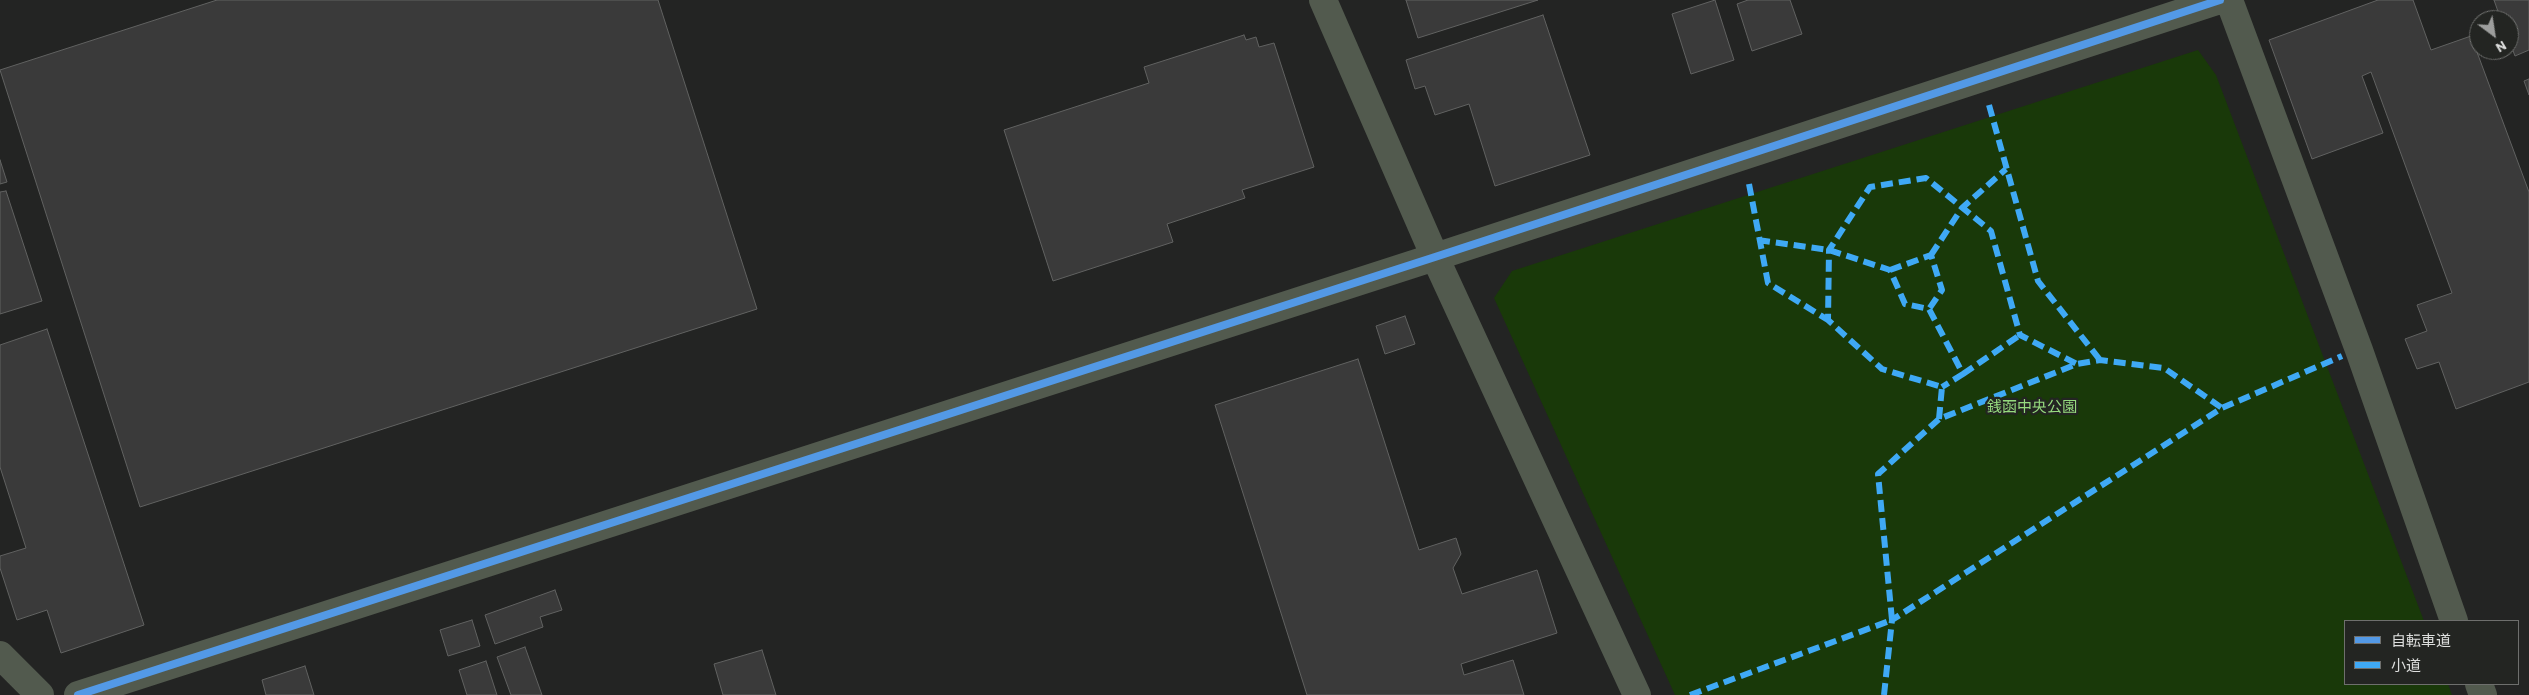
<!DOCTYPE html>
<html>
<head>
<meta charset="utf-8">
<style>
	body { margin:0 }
	#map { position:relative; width:2529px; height:695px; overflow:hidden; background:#232423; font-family:Barlow,"Noto Sans JP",sans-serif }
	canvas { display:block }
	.legend { position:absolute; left:2344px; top:620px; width:175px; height:65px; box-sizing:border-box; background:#232522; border:1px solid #6e6f6d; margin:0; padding:6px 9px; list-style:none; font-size:15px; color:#dedfde }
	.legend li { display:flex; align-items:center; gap:10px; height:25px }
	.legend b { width:25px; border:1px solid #6e6f6d }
	.north { position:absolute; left:2469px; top:10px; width:50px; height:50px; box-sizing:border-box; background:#232522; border:1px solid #6e6f6d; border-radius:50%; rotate:149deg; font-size:14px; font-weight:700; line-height:20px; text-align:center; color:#dedfde }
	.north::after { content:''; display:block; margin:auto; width:18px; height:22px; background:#9d9e9d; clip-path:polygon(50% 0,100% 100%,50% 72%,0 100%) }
</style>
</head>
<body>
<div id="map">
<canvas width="2529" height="695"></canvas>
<ul class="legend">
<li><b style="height:6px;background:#5399e6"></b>自転車道</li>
<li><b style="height:6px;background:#3fa9f5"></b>小道</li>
</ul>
<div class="north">N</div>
</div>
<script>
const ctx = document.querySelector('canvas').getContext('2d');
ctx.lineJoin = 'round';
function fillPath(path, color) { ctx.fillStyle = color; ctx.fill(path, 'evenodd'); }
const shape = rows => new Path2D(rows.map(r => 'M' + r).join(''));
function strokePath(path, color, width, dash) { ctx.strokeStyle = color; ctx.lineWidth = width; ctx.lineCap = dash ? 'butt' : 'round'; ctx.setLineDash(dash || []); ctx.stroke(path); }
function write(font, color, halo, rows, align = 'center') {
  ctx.font = font + ' Barlow,"Noto Sans JP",sans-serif'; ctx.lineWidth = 4.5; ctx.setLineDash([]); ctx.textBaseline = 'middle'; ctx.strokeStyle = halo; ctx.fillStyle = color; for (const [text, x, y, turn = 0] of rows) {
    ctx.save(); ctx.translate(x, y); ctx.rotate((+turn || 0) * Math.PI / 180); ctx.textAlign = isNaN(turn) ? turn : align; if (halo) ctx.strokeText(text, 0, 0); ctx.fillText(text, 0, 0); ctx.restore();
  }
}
fillPath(shape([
	[2198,50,2216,75,2424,621,2345,621,2345,684,2448,684,2452,695,1675,695,1494,298,1512,271]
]), '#193909');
const building = shape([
	[217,0,658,0,757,309,140,507,0,70,217,0],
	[1406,0,1538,0,1418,38,1406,0],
	[1715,0,1734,60,1691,74,1672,14,1715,0],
	[1748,0,1790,0,1802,34,1752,51,1737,4,1748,0],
	[2378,0,2413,0,2431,50,2471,36,2529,192,2529,382,2456,409,2439,362,2417,369,2405,339,2427,331,2417,305,2452,293,2371,72,2362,76,2383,133,2312,159,2269,40,2378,0],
	[2494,0,2529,0,2529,50,2515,56,2509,40,2509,20,2501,20,2494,0],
	[1543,15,1590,155,1495,186,1469,104,1435,115,1425,86,1415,89,1406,60,1543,15],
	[1244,35,1246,40,1256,37,1259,47,1274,43,1314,167,1242,190,1245,198,1167,224,1173,242,1053,281,1004,130,1149,83,1144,67,1244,35],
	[2529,79,2529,95,2524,81,2529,79],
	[0,160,7,182,0,184,0,160],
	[6,191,42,301,0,314,0,192,6,191],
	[1405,316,1415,344,1385,354,1376,326,1405,316],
	[47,329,144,625,61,653,47,610,17,620,0,568,0,556,26,548,0,467,0,345,47,329],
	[1358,359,1419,550,1456,538,1461,554,1453,568,1462,594,1537,570,1557,633,1461,664,1464,675,1513,660,1524,695,1307,695,1215,405,1358,359],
	[555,590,562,610,540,617,543,627,495,644,485,615,555,590],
	[472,620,480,646,448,656,440,630,472,620],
	[525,647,542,695,511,695,497,657,525,647],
	[762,650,776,695,723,695,714,664,762,650],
	[486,661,497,695,467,695,459,670,486,661],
	[305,666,314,695,266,695,262,680,305,666]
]);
fillPath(building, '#3a3a3a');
strokePath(building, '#616261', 1);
strokePath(shape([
	[1323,0,1435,257,1637,695],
	[2229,0,2359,350,2454,621],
	[0,655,40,695],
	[2479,684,2483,695],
	[78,695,1435,257,2220,0]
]), '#525a4e', 28);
strokePath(shape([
	[1989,105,2038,281,2100,360],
	[1749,184,1768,283,1828,320],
	[1758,240,1829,250,1890,270,1905,304,1929,309,1963,374,1942,387],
	[1931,255,1962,208,2006,169],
	[1890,270,1931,255,1942,290,1929,309],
	[1963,374,2020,335],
	[1939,419,1942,387,1882,369,1828,320,1829,250,1870,187,1926,178,1991,231,2020,335,2077,364],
	[1690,695,1892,620,1878,474,1939,419,2077,364,2100,360,2164,368,2222,408],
	[1884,695,1892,620,2222,408,2342,356]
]), '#3fa9f5', 6, [12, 6]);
strokePath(shape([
	[78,695,1435,257,2220,0]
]), '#5399e6', 8);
write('15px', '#96da7f', '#232522', [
	["銭函中央公園",2032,407]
]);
</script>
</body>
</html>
